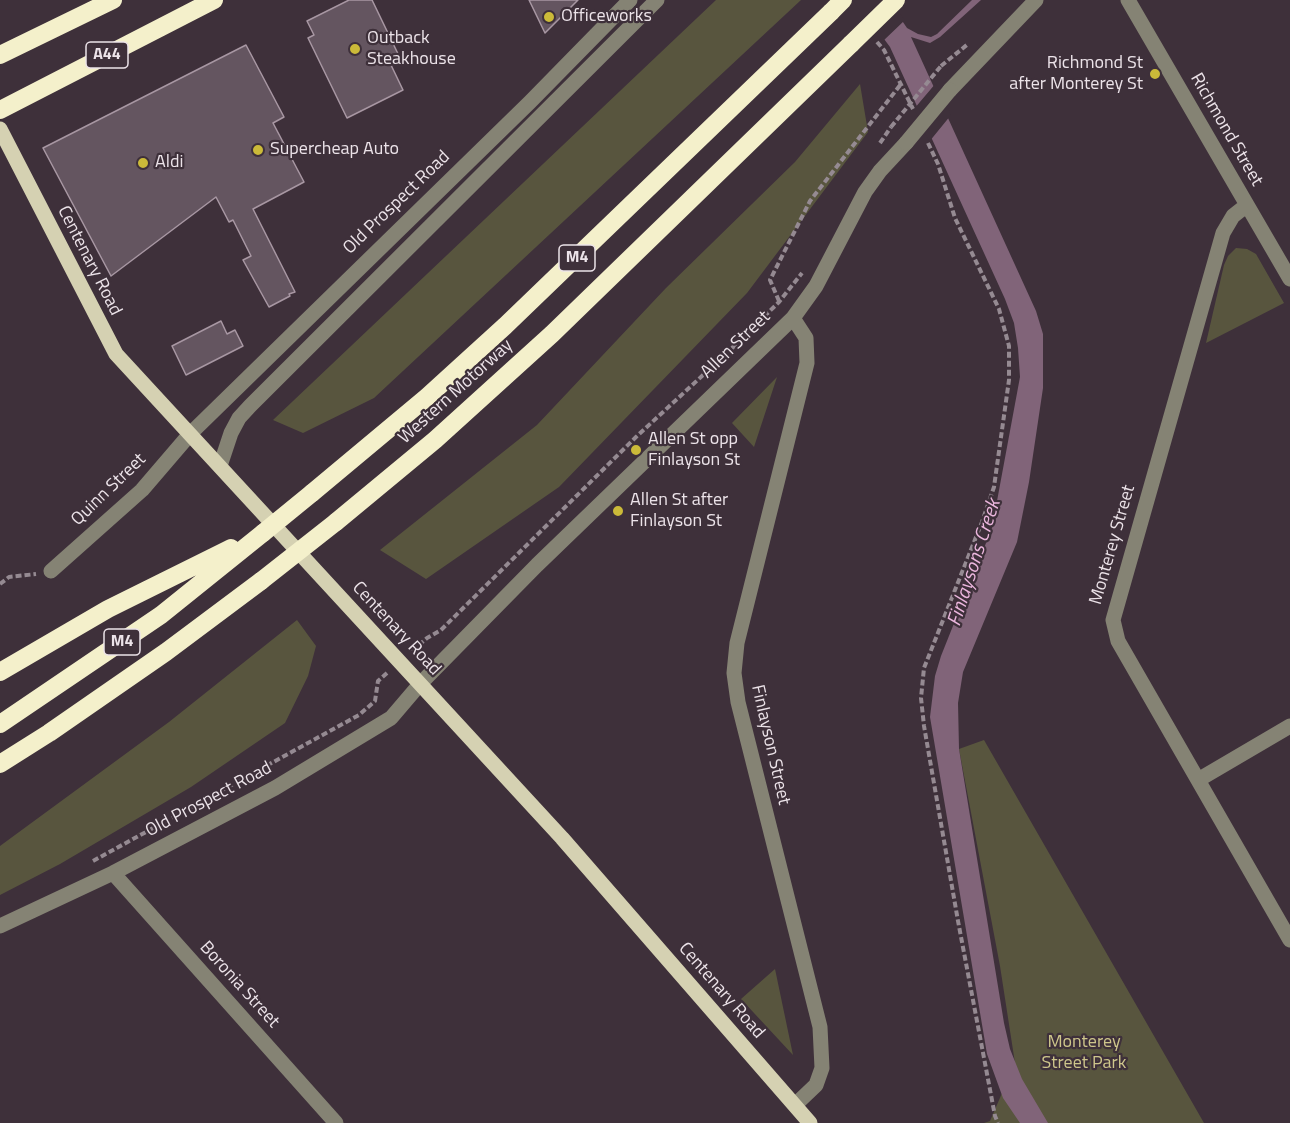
<!DOCTYPE html>
<html>
<head>
<meta charset="utf-8">
<style>
	body { margin:0 }
	canvas { display:block; background:#3e303a }
</style>
</head>
<body>
<canvas width="1290" height="1123"></canvas>
<script>
const ctx = document.querySelector('canvas').getContext('2d');
ctx.lineJoin = 'round';
function fillPath(path, color) { ctx.fillStyle = color; ctx.fill(path, 'evenodd'); }
const shape = rows => new Path2D(rows.map(r => 'M' + r).join(''));
function strokePath(path, color, width, dash) { ctx.strokeStyle = color; ctx.lineWidth = width; ctx.lineCap = dash ? 'butt' : 'round'; ctx.setLineDash(dash || []); ctx.stroke(path); }
function write(font, color, halo, rows, align = 'center') {
  ctx.font = font + ' "Titillium Web",sans-serif'; ctx.lineWidth = 4.5; ctx.setLineDash([]); ctx.textBaseline = 'middle'; ctx.strokeStyle = halo; ctx.fillStyle = color; for (const [text, x, y, turn = 0] of rows) {
    ctx.save(); ctx.translate(x, y); ctx.rotate((+turn || 0) * Math.PI / 180); ctx.textAlign = isNaN(turn) ? turn : align; if (halo) ctx.strokeText(text, 0, 0); ctx.fillText(text, 0, 0); ctx.restore();
  }
}
fillPath(shape([
	[716,0,801,0,374,398,303,433,273,420],
	[860,84,868,132,747,293,559,487,426,579,380,550,537,425,666,288,795,162],
	[1236,248,1247,249,1256,254,1284,303,1206,343,1224,265,1228,256],
	[777,377,754,447,732,423],
	[297,620,316,646,308,676,285,723,191,787,60,864,0,895,0,846,169,722],
	[984,740,1204,1123,984,1123,990,1121,1015,1063,1000,966,959,749],
	[775,969,793,1055,741,999]
]), '#58553e');
fillPath(shape([
	[855,0,888,0,907,28,918,34,931,37,937,34,972,0,981,0,940,37,930,43,911,37,1036,311,1043,334,1043,388,1029,482,1017,542,963,672,958,703,959,749,1004,1023,1010,1049,1022,1079,1048,1123,1020,1123,1003,1098,987,1054,930,717,935,676,941,656,992,528,1020,377,1018,348,1014,323,1005,299,890,47]
]), '#816479');
fillPath(shape([
	[852,0,891,0,905,20,882,42],
	[936,83,951,115,929,142,914,109]
]), '#3e303a');
const building = shape([
	[349,0,372,0,401,60,391,65,403,90,347,118,308,38,314,35,307,21,349,0],
	[529,0,578,0,545,33,529,0],
	[246,45,284,117,273,123,304,182,253,209,295,292,289,294,290,296,269,307,243,260,251,256,233,220,229,222,216,197,111,276,43,148,246,45],
	[221,321,227,334,235,330,243,346,186,375,172,346,221,321]
]);
fillPath(building, '#645560');
strokePath(building, '#a897a3', 1.5);
strokePath(shape([
	[877,42,884,50,913,109],
	[941,66,968,44],
	[880,143,891,127],
	[928,143,938,164,955,218,999,309,1009,346,1009,380,994,487,982,522,924,668,921,698,924,726,958,921,995,1116,998,1123],
	[779,301,770,280,810,201,901,84],
	[0,584,9,577,36,574],
	[412,651,427,638,441,630,636,437,728,352,779,302,802,273],
	[93,861,359,715,375,701,378,681,388,672]
]), '#958a92', 4, [6, 3]);
strokePath(shape([
	[1128,0,1290,279],
	[950,90,1036,0],
	[1247,205,1233,216,1223,233,1113,620,1118,641,1290,940],
	[793,318,806,338,807,363,737,643,734,673,738,702,820,1027,822,1068,816,1085,795,1105],
	[220,466,231,433,239,418,250,406,657,0],
	[51,571,142,490,190,434,530,102,630,0],
	[1198,780,1290,726],
	[113,873,336,1123],
	[0,926,113,873,275,788,391,718,420,684,537,565,793,318,816,286,865,192,880,171,906,143]
]), '#858374', 15);
strokePath(shape([
	[0,129,116,354,562,838,810,1123]
]), '#d5d1b2', 15);
strokePath(shape([
	[0,55,113,0],
	[0,110,214,0],
	[312,493,427,397,505,326,831,12],
	[336,522,435,440,552,334,851,44],
	[0,672,108,609,231,548],
	[0,724,161,615,263,533],
	[0,764,49,733,166,652,261,581]
]), '#f4f0cb', 18);
strokePath(shape([
	[891,127,941,66]
]), '#958a92', 4, [6, 3]);
strokePath(shape([
	[906,143,950,90]
]), '#858374', 15);
strokePath(shape([
	[831,12,843,0],
	[851,44,896,0],
	[263,533,312,493],
	[261,581,336,522]
]), '#f4f0cb', 18);
for (const [x, y, r, color] of [
	[549,17,6,"#cbba39"],
	[355,49,6,"#cbba39"],
	[1155,74,6,"#cbba39"],
	[258,150,6,"#cbba39"],
	[143,163,6,"#cbba39"],
	[636,450,6,"#cbba39"],
	[618,511,6,"#cbba39"]
]) { const dot = new Path2D(); dot.arc(x, y, r, 0, 2 * Math.PI); ctx.fillStyle = color; ctx.fill(dot); strokePath(dot, '#3e303a', 2); }
for (const [x, y, w] of [
	[107,55,42],
	[577,258,36],
	[122,642,36]
]) { const box = new Path2D(); box.roundRect(x - w / 2, y - 13, w, 26, 4.5); ctx.fillStyle = '#3e303a'; ctx.fill(box); strokePath(box, '#ece3e9', 1.5); }
write('bold 16px', '#ece3e9', null, [
	["A44",107,55],
	["M4",577,258],
	["M4",122,642]
]);
write('18px', '#ece3e9', '#3e303a', [
	["Officeworks",561,17],
	["Outback",367,39],
	["Steakhouse",367,60],
	["Richmond St",1143,64,"right"],
	["after Monterey St",1143,85,"right"],
	["Supercheap Auto",270,150],
	["Aldi",155,163],
	["Allen St opp",648,440],
	["Finlayson St",648,461],
	["Allen St after",630,501],
	["Finlayson St",630,522]
], 'left');
write('18px', '#ece3e9', '#3e303a', [
	["Richmond Street",1226,130,60],
	["Old Prospect Road",397,203,-44],
	["Centenary Road",89,261,63],
	["Allen Street",736,345,-44],
	["Western Motorway",456,392,-42],
	["Quinn Street",109,490,-44],
	["Monterey Street",1113,545,-74],
	["Centenary Road",396,629,47],
	["Finlayson Street",770,745,77],
	["Old Prospect Road",209,800,-28],
	["Boronia Street",239,985,48],
	["Centenary Road",721,991,49]
]);
write('18px', '#cec68b', '#3e303a', [
	["Monterey",1084,1043],
	["Street Park",1084,1064]
]);
write('italic 20px', '#ebb6dd', '#3e303a', [
	["Finlaysons Creek",975,563,-72]
]);
</script>
</body>
</html>
